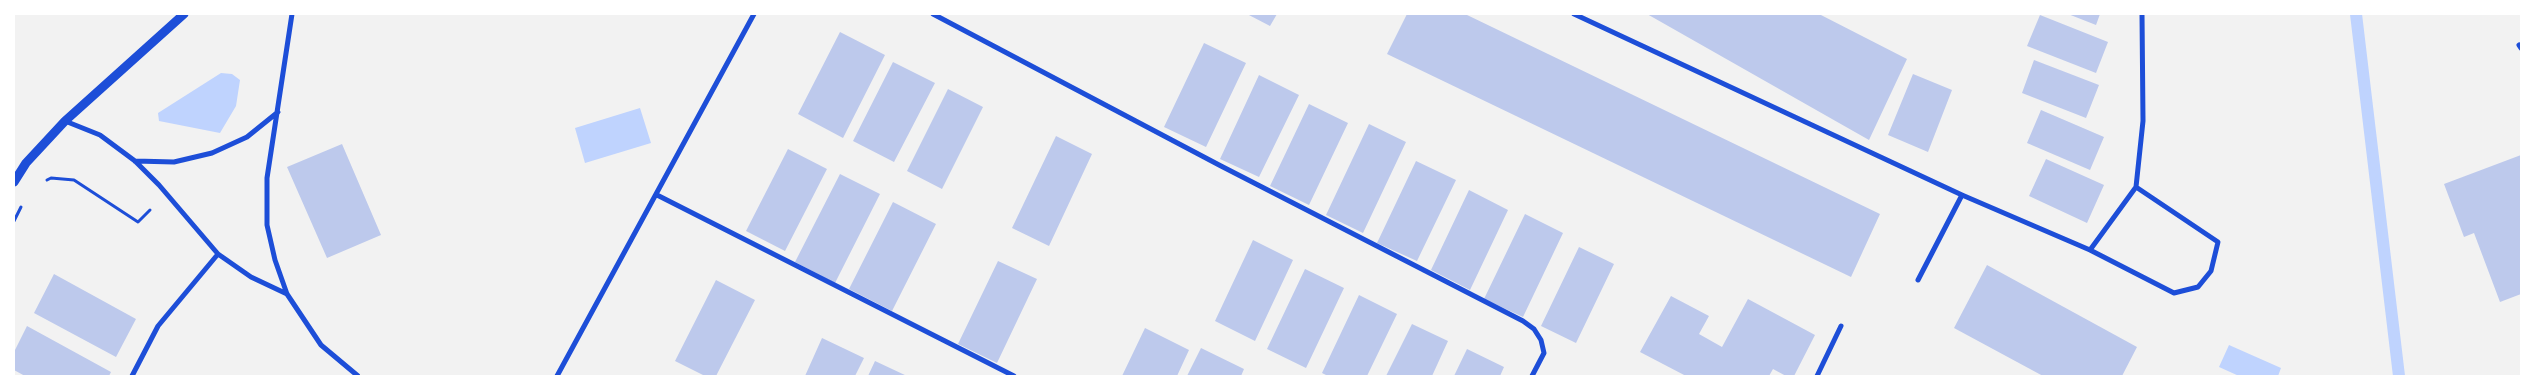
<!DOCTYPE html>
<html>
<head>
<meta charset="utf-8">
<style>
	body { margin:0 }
	#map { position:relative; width:2535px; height:390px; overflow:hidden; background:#f2f2f2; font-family:Overpass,sans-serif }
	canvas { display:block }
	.frame { position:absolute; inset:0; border:15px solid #fff; pointer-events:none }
</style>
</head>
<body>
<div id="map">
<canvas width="2535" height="390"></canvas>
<div class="frame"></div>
</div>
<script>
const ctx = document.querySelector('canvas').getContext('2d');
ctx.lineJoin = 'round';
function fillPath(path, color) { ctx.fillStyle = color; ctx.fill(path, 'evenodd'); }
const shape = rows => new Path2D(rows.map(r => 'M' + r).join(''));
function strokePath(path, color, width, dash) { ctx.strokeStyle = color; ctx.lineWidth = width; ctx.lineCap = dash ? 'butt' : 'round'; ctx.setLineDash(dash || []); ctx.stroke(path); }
fillPath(shape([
	[221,73,232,74,240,80,236,106,220,133,159,121,158,113],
	[640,108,651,143,585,163,575,128],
	[2229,345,2281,368,2278,376,2239,376,2219,367]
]), '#bfd3fe');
strokePath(shape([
	[2356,14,2399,376]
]), '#bfd3fe', 12);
fillPath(shape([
	[1247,14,1277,14,1270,26],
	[1407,14,1465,14,1880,214,1851,277,1387,54],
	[1647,14,1819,14,1907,59,1869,140],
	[2068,14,2100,14,2096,25],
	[2040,15,2108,42,2096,73,2027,46],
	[840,32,885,55,843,138,798,114],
	[1204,43,1246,63,1206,147,1164,127],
	[2034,60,2099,85,2086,118,2022,93],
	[893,62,935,83,894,162,853,141],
	[1913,74,1952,90,1928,152,1888,135],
	[1259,75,1299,95,1259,177,1220,159],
	[948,89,983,107,942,189,907,171],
	[1309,104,1348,123,1309,205,1270,186],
	[2041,110,2104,137,2090,170,2027,143],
	[1369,124,1406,142,1363,233,1326,215],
	[1056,136,1092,154,1049,246,1012,228],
	[342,144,381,235,327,258,287,167],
	[788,149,827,169,785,251,746,231],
	[2521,155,2521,294,2500,302,2474,233,2464,237,2444,184],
	[2046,159,2104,185,2087,223,2029,196],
	[1416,161,1456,180,1417,261,1377,243],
	[840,174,880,194,835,283,795,262],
	[1469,190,1508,210,1470,290,1431,270],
	[893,202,936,224,892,311,849,289],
	[1525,214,1563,233,1523,317,1484,299],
	[1253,240,1293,260,1255,341,1215,321],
	[1579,247,1614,264,1576,343,1541,326],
	[998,261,1037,279,997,363,958,344],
	[1987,265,2137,347,2122,376,2043,376,1954,328],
	[1305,269,1344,288,1306,368,1267,349],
	[54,274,136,319,116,357,34,313],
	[716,280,755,300,716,376,705,376,675,361],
	[1359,295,1397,314,1367,376,1328,376,1322,373],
	[1671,296,1709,316,1699,334,1722,347,1748,299,1815,335,1794,376,1786,376,1773,369,1769,376,1686,376,1640,352],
	[1412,324,1448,341,1432,376,1386,376],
	[27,326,111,372,109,376,25,376,14,370,14,352],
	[1145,328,1189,350,1177,376,1122,376],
	[822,338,864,358,855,376,805,376],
	[1201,348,1244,369,1241,376,1187,376],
	[1467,349,1504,367,1500,376,1454,376],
	[875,361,907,376,868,376]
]), '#bdc9ec');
strokePath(shape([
	[47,180,51,178,74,180,138,222,150,210],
	[14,221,21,207]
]), '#1d4ed8', 3);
strokePath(shape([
	[292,14,267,178,267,225,275,260,287,294,321,345,358,376],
	[933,14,1221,166,1523,321,1534,329,1541,340,1544,353,1532,376],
	[1574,14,1962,195,2090,250,2174,293,2198,287,2211,271,2218,242,2136,187],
	[2519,45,2521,48],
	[65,121,100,135,135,161,159,185,218,254,251,277,287,294],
	[135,161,174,162,212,153,247,137,278,112],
	[657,195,1014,376],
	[2090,250,2136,187,2143,121,2142,14],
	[1918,280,1962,195],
	[132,376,158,326,218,254],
	[557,376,754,14],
	[1817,376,1841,326]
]), '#1d4ed8', 5);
strokePath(shape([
	[14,182,26,163,65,121,184,14]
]), '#1d4ed8', 9);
</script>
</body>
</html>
